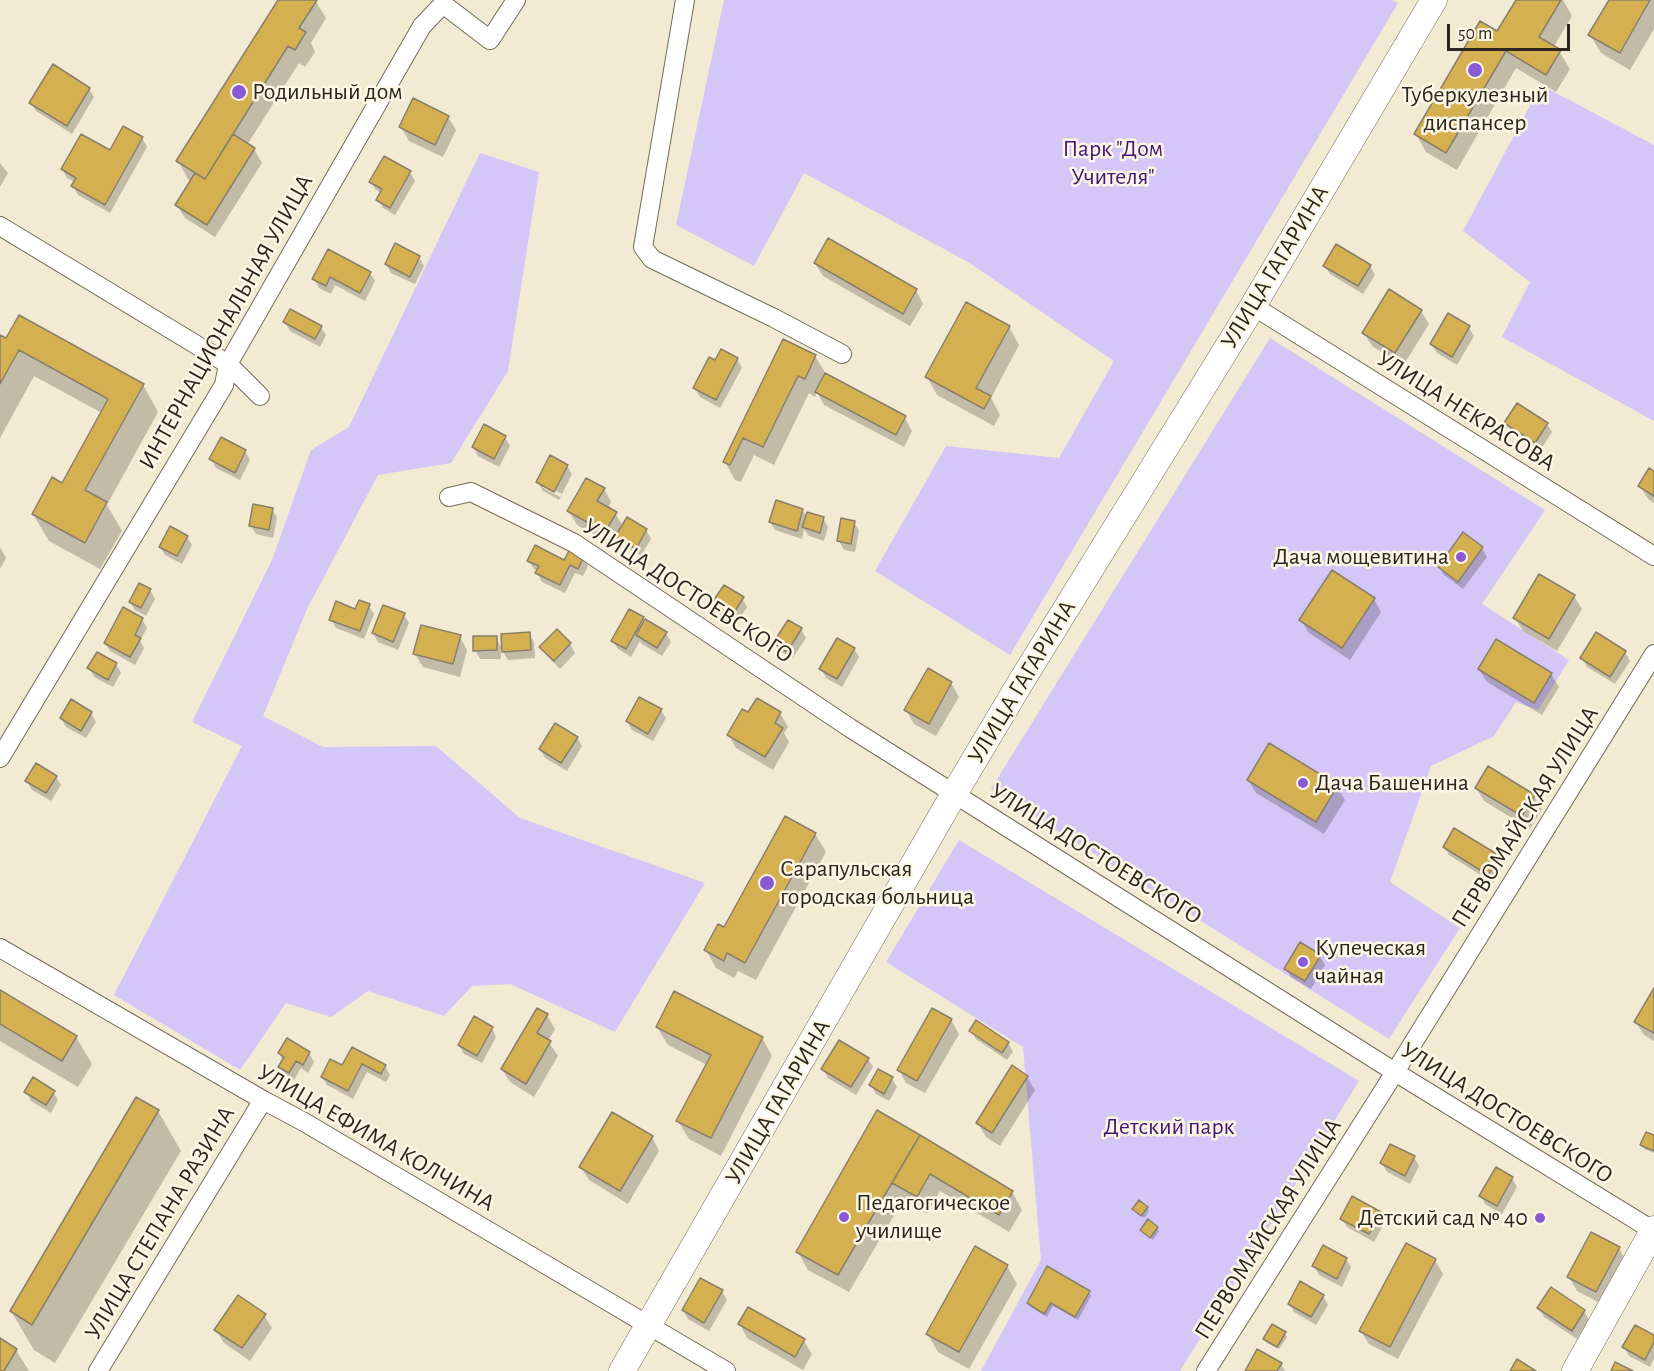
<!DOCTYPE html>
<html>
<head>
<meta charset="utf-8">
<style>
	body { margin:0 }
	#map { position:relative; width:1654px; height:1371px; overflow:hidden; background:#f3ead3; font-family:"Alegreya Sans",sans-serif }
	canvas { display:block }
	.scale { position:absolute; left:1447px; top:24px; width:123px; height:27px; box-sizing:border-box; border:3px solid #2b271f; border-top:0; padding-left:8px; font-size:18px; line-height:21px; white-space:nowrap; color:#2b271f; -webkit-text-stroke:4px #fff7e5; paint-order:stroke }
</style>
</head>
<body>
<div id="map">
<canvas width="1654" height="1371"></canvas>
<div class="scale">50 m</div>
</div>
<script>
const ctx = document.querySelector('canvas').getContext('2d');
ctx.lineJoin = 'round';
function fillPath(path, color) { ctx.fillStyle = color; ctx.fill(path, 'evenodd'); }
const shape = rows => new Path2D(rows.map(r => 'M' + r).join(''));
function strokePath(path, color, width, dash) { ctx.strokeStyle = color; ctx.lineWidth = width; ctx.lineCap = dash ? 'butt' : 'round'; ctx.setLineDash(dash || []); ctx.stroke(path); }
function write(font, color, halo, rows, align = 'center') {
  ctx.font = font + ' "Alegreya Sans",sans-serif'; ctx.lineWidth = 5; ctx.setLineDash([]); ctx.textBaseline = 'middle'; ctx.strokeStyle = halo; ctx.fillStyle = color; for (const [text, x, y, turn = 0] of rows) {
    ctx.save(); ctx.translate(x, y); ctx.rotate((+turn || 0) * Math.PI / 180); ctx.textAlign = isNaN(turn) ? turn : align; if (halo) ctx.strokeText(text, 0, 0); ctx.fillText(text, 0, 0); ctx.restore();
  }
}
fillPath(shape([
	[724,0,1392,0,1398,3,1010,655,875,571,946,446,1059,458,1114,361,968,262,804,173,754,266,676,225],
	[1541,85,1654,145,1654,421,1502,337,1530,282,1463,231],
	[480,153,539,172,508,371,451,463,378,475,307,609,263,716,323,747,436,746,520,818,705,883,615,1032,510,984,472,986,444,1016,368,991,331,1017,286,1003,240,1070,114,995,242,746,192,722,272,560,311,450,349,427],
	[1270,338,1545,510,1482,604,1569,660,1538,710,1516,702,1494,736,1431,766,1390,882,1460,928,1389,1039,991,789],
	[959,840,1359,1081,1180,1371,981,1371,1041,1260,1023,1047,886,962]
]), '#d4c6f6');
fillPath(shape([
	[279,0,315,0,326,18,311,43,315,52,305,67,299,63,247,145,254,149,262,163,215,237,185,218,177,205,192,182,188,179,178,161],
	[1517,0,1563,0,1572,16,1553,48,1559,51,1570,69,1556,92,1516,68,1457,170,1426,152,1416,134,1498,33],
	[1610,0,1654,0,1654,29,1630,70,1601,53,1590,35],
	[89,89,94,97,72,134,36,111,31,103],
	[448,117,456,130,443,157,409,141,401,127],
	[142,138,147,147,110,213,78,195,73,186,75,182,67,178,62,169],
	[0,163,8,173,0,187],
	[410,172,415,181,395,215,383,208,378,200,381,193,376,190,371,182],
	[328,251,370,273,375,281,365,301,335,285,331,294,319,288,314,279],
	[419,257,424,266,415,284,391,273,386,264],
	[815,263,916,290,923,304,910,326,823,276],
	[1325,266,1370,266,1375,275,1363,294,1330,274],
	[1421,311,1429,324,1403,366,1372,346,1364,333],
	[1449,315,1469,328,1474,336,1457,365,1437,353,1432,344],
	[285,322,321,327,326,335,320,347,290,331],
	[1009,327,1019,345,991,398,1000,415,994,426,937,395,927,377],
	[0,337,143,385,158,412,107,505,122,531,100,569,49,541,33,514,62,485,102,413,34,376,0,438],
	[783,341,815,356,826,374,904,417,912,431,904,447,824,405,817,392,815,397,809,393,774,465,754,455,741,482,735,480,725,462],
	[737,359,742,368,720,408,700,397,695,388,716,362],
	[1506,423,1547,424,1552,432,1540,451,1511,432],
	[505,437,510,446,499,467,478,456,473,447],
	[245,451,250,460,240,480,216,468,211,459],
	[567,466,572,474,559,500,543,491,538,482],
	[543,484,562,494,560,497,543,488],
	[1654,472,1654,503,1648,499,1640,486],
	[604,489,611,502,608,508,615,513,623,526,646,530,651,539,641,556,622,545,617,537,613,545,577,525,569,511],
	[272,509,277,518,273,538,256,534,251,526],
	[802,510,807,517,823,518,828,527,824,541,809,536,804,529,802,539,775,530,770,522],
	[854,522,859,531,855,552,844,550,839,541],
	[1463,534,1482,548,1487,557,1463,589,1444,575,1439,567],
	[187,537,192,545,182,564,165,555,160,547],
	[0,547,6,558,0,569],
	[583,558,588,566,583,576,575,573,565,593,542,582,537,573,538,571,534,569,529,561,565,562],
	[150,590,155,599,146,616,135,610,130,602],
	[1574,596,1582,609,1557,651,1523,631,1515,618],
	[742,598,747,607,736,625,718,613,713,604],
	[1374,599,1381,612,1350,660,1309,633,1301,620],
	[369,606,374,614,364,639,336,628,331,619],
	[630,611,643,618,645,622,666,633,671,642,662,656,642,644,640,641,631,657,618,649,613,641],
	[404,615,409,623,398,650,378,642,373,633],
	[142,619,147,628,140,641,144,648,135,665,110,651,105,643],
	[801,629,806,638,792,659,780,651,775,643],
	[557,631,570,644,575,653,560,669,546,655,541,647],
	[529,633,534,642,535,658,508,660,501,648,501,659,480,659,475,650,496,638,503,650],
	[460,637,467,650,460,677,423,667,415,654],
	[854,649,859,657,842,687,826,678,821,669],
	[1625,652,1630,661,1615,684,1587,667,1582,658],
	[116,664,121,673,113,687,94,677,89,668],
	[1479,669,1551,674,1559,687,1542,715,1487,682],
	[951,683,959,697,936,736,914,724,906,710],
	[661,710,666,718,653,741,632,730,627,721],
	[91,713,96,722,86,738,66,727,61,718],
	[780,713,788,727,784,733,789,742,773,770,736,748,729,735],
	[577,738,582,746,567,771,545,758,540,749],
	[56,777,61,785,51,801,32,790,27,781],
	[1248,780,1337,786,1345,800,1324,834,1256,793],
	[1476,788,1534,796,1542,809,1530,829,1484,801],
	[815,834,826,852,756,980,738,971,734,978,716,968,706,950],
	[1444,847,1498,857,1503,866,1493,883,1449,855],
	[1320,956,1325,965,1311,989,1291,977,1286,969],
	[1654,991,1654,1041,1644,1035,1636,1022],
	[0,992,76,1037,92,1064,78,1087,0,1041],
	[538,1010,547,1015,555,1029,548,1041,558,1056,534,1097,510,1082,502,1069],
	[951,1020,959,1034,925,1093,906,1083,899,1070],
	[657,1027,762,1038,772,1056,721,1156,689,1139,678,1121,707,1065,668,1045],
	[492,1028,496,1037,482,1063,464,1054,459,1045],
	[971,1031,1008,1043,1013,1052,1007,1060,976,1039],
	[352,1049,385,1066,390,1075,386,1082,367,1072,353,1099,327,1085,322,1077,343,1067],
	[279,1053,309,1053,314,1062,308,1073,301,1068,294,1080,285,1075,280,1067,283,1061],
	[868,1059,873,1067,856,1095,828,1078,823,1069],
	[879,1071,892,1079,897,1087,889,1101,876,1094,871,1085],
	[1027,1077,1035,1090,1000,1146,986,1137,978,1123],
	[26,1092,53,1092,58,1100,51,1113,31,1101],
	[158,1111,181,1151,55,1363,34,1350,11,1311],
	[878,1112,1012,1192,1022,1210,1009,1232,940,1191,927,1214,903,1200,849,1292,808,1270,798,1252],
	[652,1137,659,1151,628,1204,589,1180,581,1167],
	[1654,1137,1654,1153,1644,1149,1642,1145],
	[1414,1157,1419,1166,1410,1184,1387,1172,1382,1163],
	[1512,1178,1517,1187,1502,1214,1485,1204,1481,1196],
	[1147,1208,1149,1211,1144,1218,1134,1209],
	[1380,1213,1385,1222,1374,1242,1347,1227,1342,1219],
	[1157,1228,1159,1231,1153,1240,1142,1230],
	[1619,1248,1626,1261,1604,1305,1577,1291,1569,1277],
	[1346,1259,1351,1267,1342,1287,1319,1275,1314,1266],
	[1435,1260,1443,1274,1398,1359,1369,1344,1361,1331],
	[1007,1266,1017,1284,969,1369,938,1352,927,1333],
	[1551,1289,1584,1311,1589,1320,1577,1339,1544,1317,1539,1308],
	[722,1291,727,1300,709,1331,688,1319,683,1310],
	[1089,1292,1091,1296,1078,1320,1053,1306,1047,1317,1031,1307,1029,1303],
	[1323,1296,1328,1305,1316,1325,1294,1312,1290,1304],
	[749,1309,804,1341,812,1354,803,1370,747,1338,740,1324],
	[264,1315,272,1328,250,1361,224,1343,216,1330],
	[1284,1333,1287,1337,1279,1349,1267,1343,1265,1339],
	[1654,1337,1654,1359,1650,1367,1629,1356,1624,1347],
	[0,1340,16,1350,29,1371,0,1371],
	[1281,1364,1285,1371,1247,1371]
]), '#0003');
const building = shape([
	[278,0,317,0,299,28,306,32,295,50,288,46,205,179,176,161,278,0],
	[1516,0,1561,0,1539,37,1561,50,1546,75,1506,51,1446,153,1414,134,1480,21,1497,31,1516,0],
	[1609,0,1650,0,1620,53,1588,35,1609,0],
	[53,64,90,88,67,126,29,103,53,64],
	[413,98,449,116,435,145,399,127,413,98],
	[123,126,143,137,105,205,71,186,76,178,61,169,81,134,110,150,123,126],
	[233,134,255,148,207,225,175,205,195,173,205,179,233,134],
	[384,156,411,171,390,208,376,200,382,189,369,182,384,156],
	[828,238,917,289,903,314,814,263,828,238],
	[395,243,420,256,410,277,385,264,395,243],
	[1336,244,1371,265,1358,286,1323,266,1336,244],
	[328,249,371,272,360,293,330,277,326,286,312,279,328,249],
	[1389,289,1422,310,1395,353,1362,333,1389,289],
	[966,302,1010,326,976,388,991,396,984,409,925,377,966,302],
	[290,309,322,326,315,339,283,322,290,309],
	[1448,313,1470,326,1452,357,1430,344,1448,313],
	[19,315,144,384,85,490,107,502,85,543,32,514,52,477,62,483,108,399,19,350,0,384,0,335,6,338,19,315],
	[783,339,816,355,805,379,798,376,763,447,743,438,730,465,723,462,783,339],
	[721,349,738,358,716,400,693,388,709,357,715,360,721,349],
	[825,373,906,416,896,435,815,392,825,373],
	[1517,403,1548,423,1535,443,1504,423,1517,403],
	[484,424,506,436,494,459,472,447,484,424],
	[221,437,246,450,235,473,209,459,221,437],
	[550,455,568,465,554,492,536,482,550,455],
	[1649,468,1654,471,1654,496,1638,486,1649,468],
	[586,478,605,488,597,501,617,512,605,532,567,511,586,478],
	[776,500,803,509,797,531,769,522,776,500],
	[253,504,273,508,269,530,249,526,253,504],
	[807,512,824,517,820,533,802,527,807,512],
	[627,517,647,529,636,549,615,537,627,517],
	[841,518,855,521,851,544,837,541,841,518],
	[170,526,188,536,177,556,159,547,170,526],
	[1463,532,1483,547,1458,582,1438,567,1463,532],
	[535,545,564,560,570,549,584,556,578,569,570,565,560,585,535,573,539,566,527,561,535,545],
	[1332,570,1375,598,1342,648,1299,620,1332,570],
	[1539,574,1575,595,1549,639,1513,618,1539,574],
	[139,583,151,589,141,608,129,602,139,583],
	[724,585,744,597,731,617,711,604,724,585],
	[359,600,370,604,360,631,329,620,336,601,355,609,359,600],
	[383,605,405,613,393,642,372,633,383,605],
	[123,607,143,618,135,635,141,638,130,657,104,643,123,607],
	[629,609,644,617,626,649,611,641,629,609],
	[645,619,667,632,657,648,636,635,645,619],
	[788,620,802,628,787,652,773,643,788,620],
	[421,625,461,635,453,664,413,654,421,625],
	[557,629,571,643,554,661,539,647,557,629],
	[530,632,531,650,502,652,501,634,530,632],
	[1596,632,1626,651,1610,677,1580,658,1596,632],
	[473,636,497,636,497,650,473,651,473,636],
	[837,638,855,648,837,679,819,669,837,638],
	[1496,639,1552,673,1534,703,1478,669,1496,639],
	[97,652,117,663,108,680,87,668,97,652],
	[928,668,952,682,929,724,904,710,928,668],
	[639,697,662,709,648,734,626,721,639,697],
	[757,698,781,712,775,723,783,728,765,757,727,735,742,709,748,712,757,698],
	[71,699,92,712,81,731,60,718,71,699],
	[555,723,578,737,561,763,539,749,555,723],
	[1269,743,1338,785,1316,822,1247,780,1269,743],
	[36,763,57,776,46,793,25,781,36,763],
	[1488,766,1535,795,1522,816,1475,788,1488,766],
	[785,816,816,833,745,963,727,953,724,961,704,950,718,924,724,927,785,816],
	[1454,828,1500,856,1488,875,1443,847,1454,828],
	[1300,942,1321,955,1305,981,1284,969,1300,942],
	[1654,988,1654,1033,1634,1022,1654,988],
	[0,990,77,1036,62,1061,0,1024,0,990],
	[674,991,763,1037,711,1138,676,1121,711,1055,656,1027,674,991],
	[537,1008,548,1014,537,1033,551,1041,526,1084,501,1069,537,1008],
	[932,1008,952,1019,917,1081,897,1070,932,1008],
	[474,1016,493,1027,477,1056,458,1045,474,1016],
	[976,1020,1009,1042,1002,1053,969,1031,976,1020],
	[287,1038,310,1052,303,1065,296,1061,289,1073,278,1067,284,1057,278,1053,287,1038],
	[839,1040,869,1058,851,1087,821,1069,839,1040],
	[352,1047,386,1065,381,1074,362,1064,348,1091,321,1077,330,1059,342,1065,352,1047],
	[1012,1065,1028,1076,992,1133,976,1123,1012,1065],
	[878,1069,893,1077,884,1094,869,1085,878,1069],
	[33,1077,55,1091,46,1105,24,1092,33,1077],
	[136,1097,159,1110,32,1325,10,1311,136,1097],
	[877,1110,920,1135,838,1275,796,1252,877,1110],
	[612,1112,653,1136,620,1191,579,1167,612,1112],
	[1646,1132,1654,1135,1654,1151,1640,1145,1646,1132],
	[920,1135,1013,1191,999,1215,930,1174,917,1197,892,1183,920,1135],
	[1390,1144,1415,1156,1405,1176,1380,1163,1390,1144],
	[1496,1167,1513,1177,1497,1206,1479,1196,1496,1167],
	[1352,1196,1381,1212,1369,1234,1340,1219,1352,1196],
	[1139,1200,1148,1207,1141,1216,1132,1209,1139,1200],
	[1148,1219,1158,1227,1150,1238,1140,1230,1148,1219],
	[1591,1232,1620,1247,1596,1292,1567,1277,1591,1232],
	[1406,1243,1436,1259,1390,1347,1359,1331,1406,1243],
	[1323,1245,1347,1258,1337,1279,1312,1266,1323,1245],
	[975,1246,1008,1265,959,1352,926,1334,975,1246],
	[1047,1266,1090,1291,1075,1317,1051,1303,1044,1314,1027,1303,1047,1266],
	[700,1278,723,1290,704,1323,682,1310,700,1278],
	[1300,1281,1324,1295,1311,1317,1288,1304,1300,1281],
	[1551,1287,1585,1310,1572,1331,1537,1308,1551,1287],
	[238,1295,266,1314,242,1348,214,1330,238,1295],
	[748,1307,805,1339,795,1357,738,1324,748,1307],
	[1272,1324,1286,1332,1277,1347,1263,1339,1272,1324],
	[1635,1325,1654,1335,1654,1342,1645,1360,1622,1347,1635,1325],
	[0,1338,17,1349,4,1371,0,1371,0,1338],
	[1257,1349,1282,1363,1277,1371,1245,1371,1257,1349],
	[1517,1359,1536,1371,1510,1371,1517,1359],
	[1615,1362,1633,1371,1611,1371,1615,1362]
]);
fillPath(building, '#d4b051');
strokePath(building, '#89806b', 1.5);
const street = shape([
	[685,0,643,247,652,259,774,318,842,354],
	[0,226,228,364,260,396],
	[1253,306,1654,556],
	[449,497,471,492,574,543,850,728,1395,1072,1654,1231],
	[0,758,224,385,228,364,422,26,443,4,490,40,516,0],
	[0,948,263,1100,304,1122,726,1371],
	[98,1371,263,1100],
	[1206,1371,1395,1072,1654,654]
]);
const secondary = shape([
	[622,1371,954,794,1022,680,1253,306,1434,0],
	[1575,1371,1654,1229]
]);
strokePath(street, '#756d58', 20);
strokePath(secondary, '#756d58', 27);
strokePath(street, '#fff', 18);
strokePath(secondary, '#fff', 26);
for (const [x, y, r, color] of [
	[1475,70,8,"#895ad3"],
	[239,92,8,"#895ad3"],
	[1461,557,6,"#895ad3"],
	[1303,783,6,"#895ad3"],
	[767,883,8,"#895ad3"],
	[1303,962,6,"#895ad3"],
	[844,1217,6,"#895ad3"],
	[1540,1218,6,"#895ad3"]
]) { const dot = new Path2D(); dot.arc(x, y, r, 0, 2 * Math.PI); ctx.fillStyle = color; ctx.fill(dot); strokePath(dot, '#fff7e5', 2); }
write('24px', '#2b271f', '#fff7e5', [
	["Родильный дом",252,92],
	["Туберкулезный",1475,95,"center"],
	["диспансер",1475,123,"center"],
	["Дача мощевитина",1449,557,"right"],
	["Дача Башенина",1315,783],
	["Сарапульская",780,869],
	["городская больница",780,897],
	["Купеческая",1315,948],
	["чайная",1315,976],
	["Педагогическое",856,1203],
	["училище",856,1231],
	["Детский сад № 40",1528,1218,"right"]
], 'left');
write('24px', '#431677', '#fff7e5', [
	["Парк \"Дом",1113,149],
	["Учителя\"",1113,177],
	["Детский парк",1169,1127]
]);
write('24px', '#2b271f', '#fff7e5', [
	["УЛИЦА ГАГАРИНА",1275,267,-59],
	["ИНТЕРНАЦИОНАЛЬНАЯ УЛИЦА",226,322,-61],
	["УЛИЦА НЕКРАСОВА",1466,411,32],
	["УЛИЦА ДОСТОЕВСКОГО",688,591,33],
	["УЛИЦА ГАГАРИНА",1022,682,-59],
	["ПЕРВОМАЙСКАЯ УЛИЦА",1525,817,-58],
	["УЛИЦА ДОСТОЕВСКОГО",1096,854,32],
	["УЛИЦА ГАГАРИНА",778,1102,-60],
	["УЛИЦА ДОСТОЕВСКОГО",1507,1113,32],
	["УЛИЦА ЕФИМА КОЛЧИНА",376,1138,30],
	["УЛИЦА СТЕПАНА РАЗИНА",160,1223,-59],
	["ПЕРВОМАЙСКАЯ УЛИЦА",1268,1229,-58]
]);
</script>
</body>
</html>
